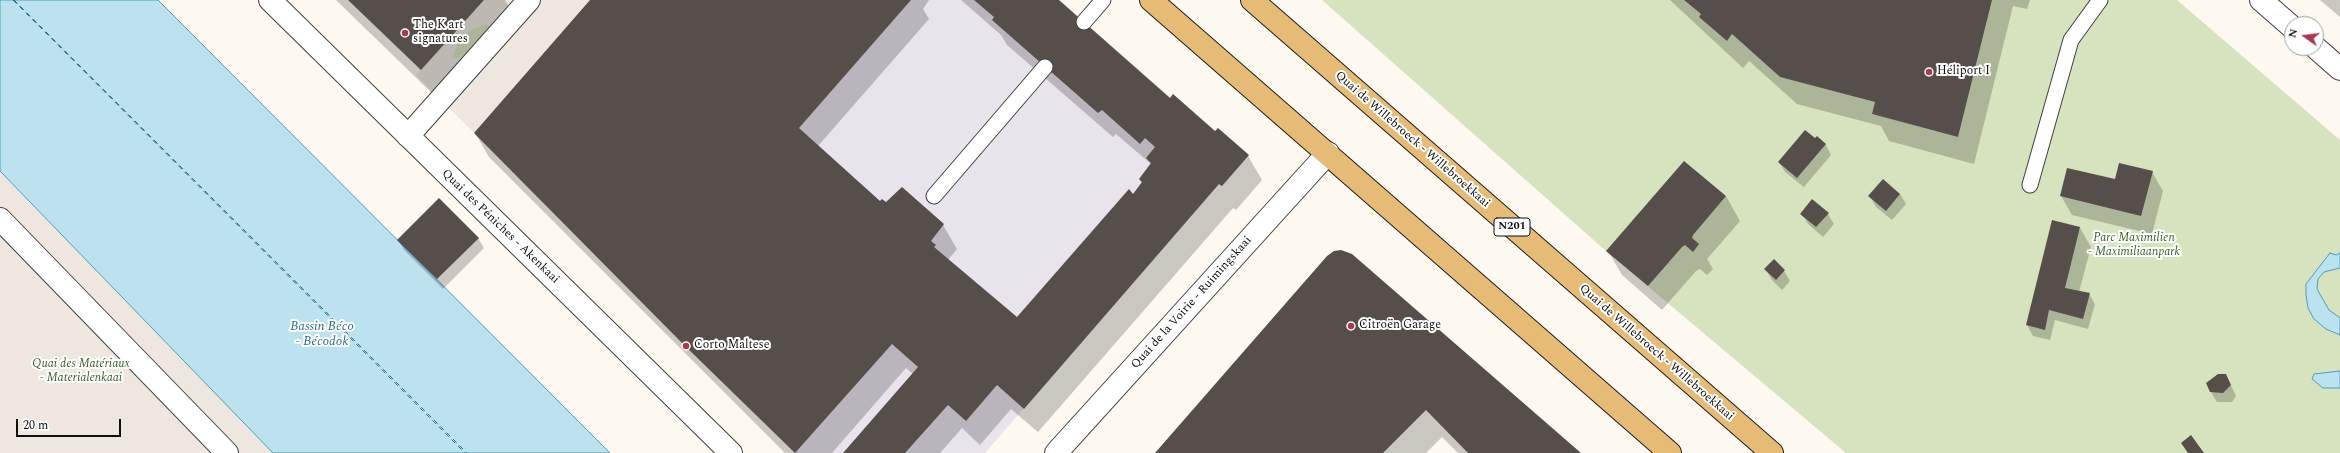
<!DOCTYPE html>
<html>
<head>
<meta charset="utf-8">
<style>
	body { margin:0 }
	#map { position:relative; width:2340px; height:453px; overflow:hidden; background:#fdf8f0; font-family:Spectral,serif }
	canvas { display:block }
	.north { position:absolute; left:2284px; top:16px; width:40px; height:40px; box-sizing:border-box; background:#fff; border:1px solid #9e9e9e; border-radius:50%; rotate:284deg; font-size:11px; font-weight:700; line-height:16px; text-align:center; color:#0d0d0d }
	.north::after { content:''; display:block; margin:auto; width:14px; height:18px; background:#ab384e; clip-path:polygon(50% 0,100% 100%,50% 72%,0 100%) }
	.scale { position:absolute; left:16px; top:419px; width:105px; height:18px; box-sizing:border-box; border:2px solid #0d0d0d; border-top:0; padding-left:5px; font-size:12px; line-height:14px; white-space:nowrap; color:#0d0d0d; -webkit-text-stroke:3px #fff; paint-order:stroke }
</style>
</head>
<body>
<div id="map">
<canvas width="2340" height="453"></canvas>
<div class="north">N</div>
<div class="scale">20 m</div>
</div>
<script>
const ctx = document.querySelector('canvas').getContext('2d');
ctx.lineJoin = 'round';
function fillPath(path, color) { ctx.fillStyle = color; ctx.fill(path, 'evenodd'); }
const shape = rows => new Path2D(rows.map(r => 'M' + r).join(''));
function strokePath(path, color, width, dash) { ctx.strokeStyle = color; ctx.lineWidth = width; ctx.lineCap = dash ? 'butt' : 'round'; ctx.setLineDash(dash || []); ctx.stroke(path); }
function write(font, color, halo, rows, align = 'center') {
  ctx.font = font + ' Spectral,serif'; ctx.lineWidth = 4; ctx.setLineDash([]); ctx.textBaseline = 'middle'; ctx.strokeStyle = halo; ctx.fillStyle = color; for (const [text, x, y, turn = 0] of rows) {
    ctx.save(); ctx.translate(x, y); ctx.rotate((+turn || 0) * Math.PI / 180); ctx.textAlign = isNaN(turn) ? turn : align; if (halo) ctx.strokeText(text, 0, 0); ctx.fillText(text, 0, 0); ctx.restore();
  }
}
fillPath(shape([
	[590,0,1058,0,1170,97,1173,94,1215,131,1218,128,1249,155,1222,186,1218,184,985,453,795,453,474,133]
]), '#e9e3eb');
fillPath(shape([
	[1322,0,1684,0,1701,14,1699,17,1727,41,1732,34,1780,77,1875,102,1872,114,1958,137,1992,0,2177,0,2340,140,2340,453,1846,453,1606,251],
	[485,24,491,25,494,30,487,45,472,47,458,59,452,58,458,41,470,30]
]), '#d7e3be');
fillPath(shape([
	[484,0,590,0,474,133,416,75],
	[485,24,491,25,494,30,487,45,472,47,458,59,452,58,458,41,470,30],
	[0,171,273,453,0,453]
]), '#ede7df');
const water = shape([
	[0,0,158,0,610,453,273,453,0,171,0,0],
	[2330,253,2336,255,2340,253,2340,268,2324,272,2318,279,2317,289,2329,310,2340,318,2340,335,2326,329,2314,319,2308,308,2306,295,2306,284,2330,253],
	[2340,371,2340,388,2323,388,2312,379,2314,374,2340,371]
]);
fillPath(water, '#bbe2ee');
strokePath(water, '#4c9fbb', 1);
fillPath(shape([
	[336,0,505,0,514,15,439,100],
	[591,0,929,0,923,9,929,19,818,146,880,202,943,225,957,249,948,260,1018,319,1133,195,1142,183,1140,179,1151,164,1116,134,1113,137,1007,45,1001,35,961,0,1057,0,1170,99,1248,156,1262,180,1236,210,1233,208,1038,432,1011,409,980,445,962,428,940,453,844,453,913,374,906,368,832,453,785,453,489,157,475,133],
	[1670,0,2030,0,2027,9,2013,6,1974,164,1889,141,1881,126,1797,104,1749,61,1743,68],
	[2320,0,2340,0,2340,17],
	[1817,137,1826,145,1831,155,1804,187,1785,172,1779,162],
	[2152,172,2163,191,2152,234,2072,215,2061,196],
	[1900,194,1906,204,1892,220,1876,207,1870,196],
	[1726,196,1740,221,1707,259,1713,269,1707,275,1700,269,1696,271,1662,310,1622,275,1608,251],
	[1802,214,1828,214,1834,224,1823,237,1808,224],
	[2080,228,2091,247,2079,292,2089,294,2095,304,2088,329,2055,320,2050,340,2033,336,2027,325,2037,282],
	[478,238,484,248,443,289,404,250,398,240],
	[1331,254,1580,453,1458,453,1442,437,1426,453,1157,453],
	[1774,261,1784,271,1790,281,1782,290,1772,280,1766,270],
	[2226,375,2236,396,2232,402,2217,402,2211,392]
]), '#0003');
strokePath(shape([
	[13,0,465,453],
	[14,0,467,453]
]), '#27718f', 1, [5, 4]);
fillPath(shape([
	[348,0,484,0,421,70],
	[590,0,911,0,799,128,880,201,882,199,886,202,902,187,944,224,931,241,936,245,934,247,1017,317,1129,189,1133,194,1142,182,1139,179,1151,163,1146,158,1155,147,1145,138,1140,144,1102,110,1098,113,992,20,994,17,974,0,1059,0,1170,98,1173,94,1215,131,1218,128,1249,155,1222,186,1219,184,1024,409,997,385,966,421,948,405,905,453,843,453,918,367,892,344,795,453,682,343,474,133],
	[1684,0,1992,0,1958,137,1872,114,1875,102,1780,77,1732,34,1727,41,1699,17,1701,14],
	[1805,130,1815,138,1817,136,1826,144,1797,178,1778,162],
	[1684,161,1726,196,1693,235,1692,238,1699,244,1693,252,1685,245,1682,247,1648,286,1606,251],
	[2119,163,2153,171,2141,216,2060,196,2067,168,2115,179],
	[1883,179,1900,194,1886,211,1868,196],
	[439,198,479,238,437,279,397,240],
	[1812,199,1829,213,1816,227,1800,214],
	[2052,220,2080,227,2065,288,2090,293,2083,319,2049,310,2045,330,2026,325],
	[1341,250,1352,254,1581,453,1468,453,1426,410,1383,453,1155,453,1327,256,1334,251],
	[1774,259,1785,270,1776,280,1764,269],
	[2218,374,2226,374,2231,385,2223,393,2210,392,2206,383],
	[2191,435,2204,453,2188,453,2181,443]
]), '#554e4b');
const lane = shape([
	[1084,22,1103,0],
	[2030,185,2071,40,2100,0],
	[934,196,1045,67]
]);
const street = shape([
	[270,0,731,453],
	[2261,0,2292,27],
	[2316,48,2340,69],
	[408,136,529,0],
	[0,219,227,453],
	[1056,453,1328,153]
]);
const primary = shape([
	[1151,0,1670,453],
	[1252,0,1772,453]
]);
strokePath(lane, '#404040', 17);
strokePath(street, '#404040', 24);
strokePath(primary, '#1e1e1e', 24);
strokePath(lane, '#fff', 15);
strokePath(street, '#fff', 22);
strokePath(primary, '#e6bb76', 22);
for (const [x, y, r, color] of [
	[405,33,4,"#ab384e"],
	[1929,72,4,"#ab384e"],
	[1351,326,4,"#ab384e"],
	[686,346,4,"#ab384e"]
]) { const dot = new Path2D(); dot.arc(x, y, r, 0, 2 * Math.PI); ctx.fillStyle = color; ctx.fill(dot); strokePath(dot, '#fff', 1.5); }
for (const [x, y, w] of [
	[1512,227,36]
]) { const box = new Path2D(); box.roundRect(x - w / 2, y - 9, w, 18, 3); ctx.fillStyle = '#fff'; ctx.fill(box); strokePath(box, '#0d0d0d', 1); }
write('bold 11px', '#0d0d0d', null, [
	["N201",1512,227]
]);
write('12px', '#0d0d0d', '#fff', [
	["The K art",413,26],
	["signatures",413,40],
	["Héliport I",1937,72],
	["Citroën Garage",1359,326],
	["Corto Maltese",694,346]
], 'left');
write('12px', '#0d0d0d', '#fff', [
	["Quai de Willebroeck - Willebroekkaai",1412,140,41],
	["Quai des Péniches - Akenkaai",500,227,44],
	["Quai de la Voirie - Ruimingskaai",1192,303,-48],
	["Quai de Willebroeck - Willebroekkaai",1656,353,41]
]);
write('italic 12px', '#3a5d26', '#fff', [
	["Parc Maximilien",2134,239],
	["- Maximiliaanpark",2134,253],
	["Quai des Matériaux",81,365],
	["- Materialenkaai",81,379]
]);
write('italic 13px', '#27718f', '#fff', [
	["Bassin Béco",322,327],
	["- Bécodok",322,342]
]);
</script>
</body>
</html>
